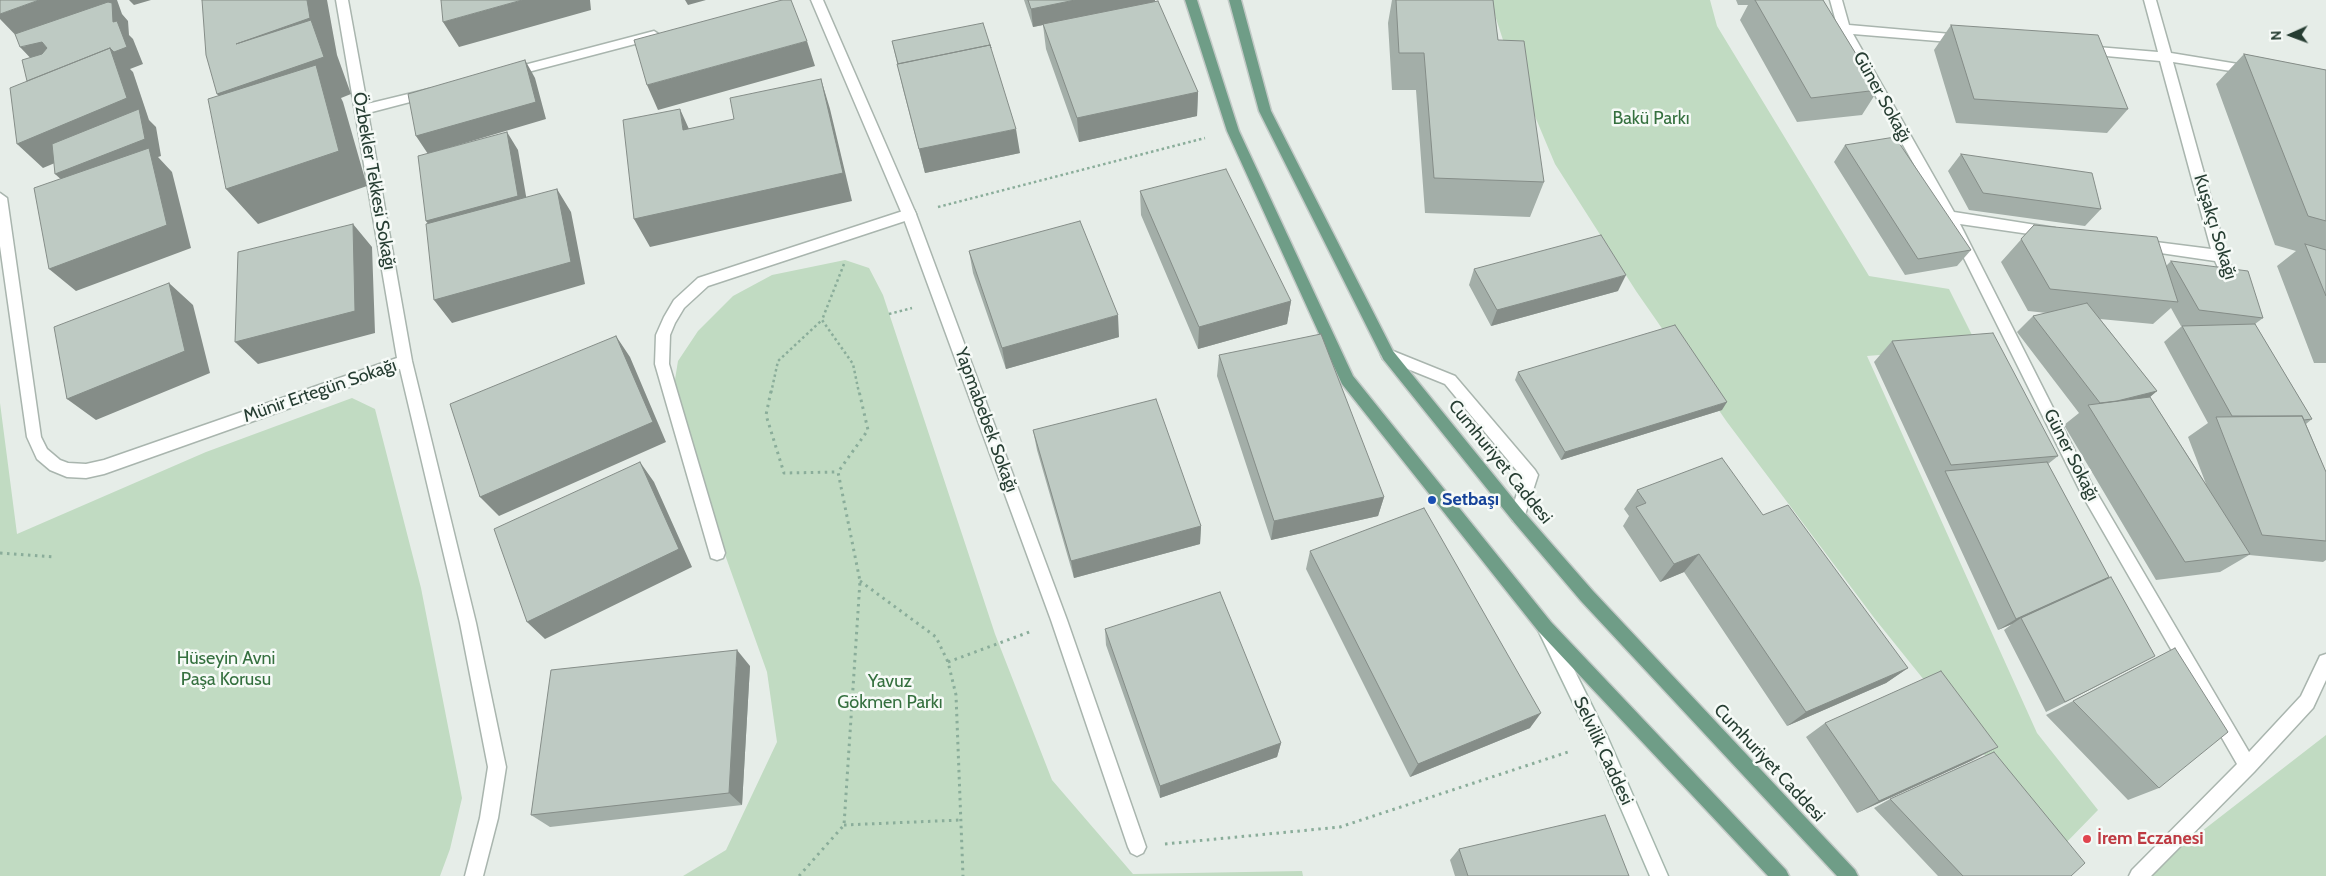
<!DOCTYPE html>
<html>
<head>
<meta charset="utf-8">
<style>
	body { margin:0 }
	#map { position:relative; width:2326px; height:876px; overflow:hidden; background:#e6ede8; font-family:Cabin,sans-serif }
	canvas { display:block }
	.north { position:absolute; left:2266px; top:10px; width:50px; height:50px; -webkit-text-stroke:4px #f6faf7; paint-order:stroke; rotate:268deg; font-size:14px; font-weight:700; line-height:20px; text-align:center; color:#263d32 }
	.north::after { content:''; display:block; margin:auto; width:18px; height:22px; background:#263d32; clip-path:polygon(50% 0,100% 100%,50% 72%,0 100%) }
</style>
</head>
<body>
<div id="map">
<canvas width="2326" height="876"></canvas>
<div class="north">N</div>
</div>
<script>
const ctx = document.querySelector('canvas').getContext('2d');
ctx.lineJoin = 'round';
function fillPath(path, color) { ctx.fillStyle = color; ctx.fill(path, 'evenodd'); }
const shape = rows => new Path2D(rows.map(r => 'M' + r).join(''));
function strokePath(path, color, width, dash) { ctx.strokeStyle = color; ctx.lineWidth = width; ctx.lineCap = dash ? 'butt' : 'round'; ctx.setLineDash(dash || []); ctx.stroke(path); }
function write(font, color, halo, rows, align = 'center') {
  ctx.font = font + ' Cabin,sans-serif'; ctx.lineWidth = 5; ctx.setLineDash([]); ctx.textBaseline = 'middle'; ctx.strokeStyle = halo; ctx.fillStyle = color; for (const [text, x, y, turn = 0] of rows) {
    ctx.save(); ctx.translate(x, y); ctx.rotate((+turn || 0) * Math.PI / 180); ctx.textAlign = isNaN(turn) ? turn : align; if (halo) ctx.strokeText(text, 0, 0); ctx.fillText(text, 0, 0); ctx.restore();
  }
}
fillPath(shape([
	[1490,0,1710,0,1717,26,1869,276,1949,289,1978,347,1867,356,2037,733,2098,810,2060,849,1875,619,1727,422,1636,291,1555,164,1503,40],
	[845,260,869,268,883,295,995,634,1052,780,1133,874,1302,871,1303,876,683,876,726,850,777,742,767,672,671,404,678,361,698,331,733,296,772,275],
	[352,398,375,409,421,588,462,798,450,849,440,876,0,876,0,403,17,534,206,452],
	[2326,735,2326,876,2144,876]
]), '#c1dbc2');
const lane = shape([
	[909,209,914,210,916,214,914,218,708,286,684,308,675,323,670,335,669,364,725,553,723,558,717,560,711,558,655,364,656,335,664,317,674,300,698,278,909,209]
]);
const street = shape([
	[336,0,348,0,367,104,429,89,435,93,433,96,368,113,412,361,476,623,506,767,498,818,483,876,465,876,480,818,488,767,460,623,400,369,104,474,86,478,67,477,50,470,37,459,27,437,0,246,0,193,7,198,41,437,47,449,60,460,68,463,86,464,104,460,397,358,336,0],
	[811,0,823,0,916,214,1067,620,1146,847,1143,853,1137,856,1131,853,1128,847,1051,620,902,214,811,0],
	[1830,0,1842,0,1849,25,1962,35,1968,39,1962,43,1853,34,1954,212,2055,228,2057,232,2055,236,2050,237,1960,224,2091,483,2249,752,2301,696,2320,656,2326,654,2326,680,2313,708,2254,772,2151,876,2129,876,2132,870,2237,764,2081,493,1944,218,1838,29,1830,0],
	[2144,0,2156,0,2171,53,2250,66,2256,70,2250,74,2173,62,2227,256,2240,286,2238,290,2233,292,2228,290,2215,261,2140,250,2133,245,2140,240,2211,249,2160,61,2085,54,2079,50,2085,46,2158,52,2144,0],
	[654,31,660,35,658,38,509,77,503,73,509,69,654,31],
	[1388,349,1455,376,1535,470,1538,475,1523,521,1518,523,1513,521,1510,516,1522,477,1445,384,1383,359,1381,355,1383,351,1388,349]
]);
const secondary = shape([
	[1547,624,1553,627,1607,736,1668,876,1650,876,1595,748,1539,632,1541,627,1547,624]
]);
const primary = shape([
	[1185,0,1197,0,1239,131,1353,376,1551,622,1786,870,1789,876,1768,876,1539,632,1342,384,1227,131,1185,0],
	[1229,0,1241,0,1271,111,1393,351,1523,511,1593,591,1855,870,1858,876,1837,876,1581,601,1513,521,1383,359,1259,111,1229,0]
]);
strokePath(lane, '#a9b5ae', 3);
strokePath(street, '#a9b5ae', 3);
strokePath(secondary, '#a5b7ad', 3);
strokePath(primary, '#c2c9c6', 3);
strokePath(shape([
	[938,207,1205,138],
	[844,264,822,320,853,364,859,393],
	[889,314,912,308],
	[771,393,778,361,822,320]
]), '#8aad9a', 2.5, [2.5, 3]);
strokePath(shape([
	[771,391,766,415,784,473,838,472],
	[0,553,55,557],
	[860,581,936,637,948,662,956,695,963,876],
	[948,662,1032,631],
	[844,825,961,820],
	[1165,844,1340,827,1571,751],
	[799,876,844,825,860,581,838,472,868,430,859,391]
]), '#8aad9a', 3, [2.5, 4.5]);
fillPath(lane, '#fff');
fillPath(street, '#fff');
fillPath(secondary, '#fff');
fillPath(primary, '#6f9d87');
fillPath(shape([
	[1024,0,1155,0,1155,2,1198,92,1197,116,1079,142,1046,49,1043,25,1033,27],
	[1392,0,1493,0,1498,40,1544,182,1530,217,1425,213,1416,90,1392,90,1388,23],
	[1736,0,1823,0,1878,90,1862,115,1797,122,1740,20,1748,5,1738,5],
	[1951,25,2128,109,2107,133,1956,123,1934,50],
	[892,41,1020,153,925,173,903,89],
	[2244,54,2326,70,2326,363,2314,363,2277,266,2296,251,2275,245,2216,84],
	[1845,145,1971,250,1957,266,1905,275,1834,162],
	[1961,154,2101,209,2085,226,1969,210,1948,171],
	[1140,191,1291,301,1287,324,1198,349,1141,215],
	[2034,225,2166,266,2171,261,2263,318,2255,324,2312,419,2306,424,2326,472,2326,560,2323,562,2249,555,2220,572,2156,580,2064,425,2079,413,2017,332,2033,316,2047,313,2028,311,2001,262],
	[2171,308,2181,326,2182,326,2164,342,2208,423,2188,437,2206,484,2150,397,2157,391,2100,319,2153,324],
	[969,251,1119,337,1006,369,973,273],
	[1474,269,1618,291,1491,326,1469,285],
	[1892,341,2058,456,2048,464,2109,577,2101,582,2134,667,2046,712,2004,630,2012,624,1998,630,1874,362],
	[1219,355,1384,497,1378,516,1271,540,1217,376],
	[1518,372,1722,410,1561,460,1515,380],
	[1033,430,1201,526,1200,544,1074,578,1037,450],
	[1637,490,1763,515,1908,668,1886,683,1787,726,1684,572,1660,582,1623,526,1629,516,1624,509],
	[1310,551,1530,728,1410,777,1306,569],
	[1105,629,1281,743,1277,757,1160,798,1106,645],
	[750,666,742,805,550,827,531,815],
	[2073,701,2159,788,2128,800,2046,715],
	[1825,723,1973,760,1857,813,1806,737],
	[1890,799,2071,876,1938,876,1874,808],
	[1459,849,1629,876,1455,876,1450,860]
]), '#a3aea8');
fillPath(shape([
	[39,0,117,0,122,14,128,21,129,35,133,39,143,64,130,69,133,72,149,120,156,127,161,156,158,157,172,172,191,248,76,291,49,269,74,191,55,174,142,126,43,168,17,144,110,48,120,30,59,60,37,65,20,47,26,46,0,19,0,14],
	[129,0,151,0,134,5],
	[307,0,327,0,337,55,351,94,341,98,343,102,367,186,258,224,226,189,248,130,217,94,236,44],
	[522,0,590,0,591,10,459,47,443,22],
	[685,0,706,0,688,5],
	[1075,0,1155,0,1155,2,1033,27,1031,9],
	[807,41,815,66,658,110,647,85],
	[525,60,535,78,546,119,428,154,416,136],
	[821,79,830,109,852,201,650,247,634,219],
	[1198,92,1197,116,1079,142,1077,118],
	[680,109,693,138,683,130],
	[1016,129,1020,153,925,173,919,149],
	[507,132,518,150,529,213,439,238,426,221],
	[557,189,571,212,585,284,452,323,434,300],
	[353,224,372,247,375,333,258,364,235,342],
	[1626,275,1618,291,1491,326,1497,310],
	[169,283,193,305,210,373,96,420,67,399],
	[1291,301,1287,324,1198,349,1199,327],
	[1118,315,1119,337,1006,369,1002,348],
	[616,336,630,357,666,442,499,516,480,497],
	[2157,391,2139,406,2102,405],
	[1727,402,1722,410,1561,460,1565,452],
	[640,462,654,482,692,567,545,639,527,622],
	[1384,497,1378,516,1271,540,1274,521],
	[1201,526,1200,544,1074,578,1071,561],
	[1699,554,1684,572,1660,582,1674,564],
	[2109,577,2090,589,2021,618,2012,624,1998,630,2016,619],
	[737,650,750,666,742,805,729,793],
	[2155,656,2134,667,2046,712,2065,702],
	[1908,668,1886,683,1787,726,1806,712],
	[1541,713,1530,728,1410,777,1418,764],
	[1281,743,1277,757,1160,798,1160,786],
	[1998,747,1973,760,1857,813,1879,801]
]), '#858d88');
const building = shape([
	[0,0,39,0,0,14,0,0],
	[202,0,307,0,310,18,236,44,311,20,324,57,217,94,206,55,202,0],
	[441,0,522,0,443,22,441,0],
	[782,0,791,0,807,41,647,85,634,40,782,0],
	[1028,0,1075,0,1031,9,1028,0],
	[1396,0,1493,0,1498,40,1524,41,1544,182,1434,178,1424,53,1399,53,1396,0],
	[1755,0,1823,0,1878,90,1811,98,1755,0],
	[1158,1,1198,92,1077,118,1043,24,1158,1],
	[108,2,112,3,113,22,117,21,127,47,114,52,110,48,27,81,22,60,42,54,47,48,42,42,20,47,15,34,108,2],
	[983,23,991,48,990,45,898,64,892,41,983,23],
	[1951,25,2098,35,2128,109,1974,99,1951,25],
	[990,45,1016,129,919,149,897,64,990,45],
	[110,48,127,98,17,144,10,88,110,48],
	[2244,54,2326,70,2326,221,2308,216,2244,54],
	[525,60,536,102,416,136,408,94,525,60],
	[316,65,339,151,226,189,208,99,316,65],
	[821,79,843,173,634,219,623,120,680,109,683,130,734,119,730,98,821,79],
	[139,109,145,139,55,174,52,144,139,109],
	[507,132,518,196,426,221,418,156,507,132],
	[1895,137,1971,250,1918,259,1845,145,1895,137],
	[149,148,167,225,49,269,34,188,149,148],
	[1961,154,2092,173,2101,209,1983,193,1961,154],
	[1226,169,1291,301,1199,327,1140,191,1226,169],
	[557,189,571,262,434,300,426,224,557,189],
	[1080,221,1118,315,1002,348,969,251,1080,221],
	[353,224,355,311,235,342,238,252,353,224],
	[2034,225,2157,237,2178,302,2050,289,2021,239,2034,225],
	[1601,235,1626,275,1497,310,1474,269,1601,235],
	[2305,244,2326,250,2326,296,2305,244],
	[2171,261,2248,271,2263,318,2199,310,2171,261],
	[169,283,185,351,67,399,54,327,169,283],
	[2087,303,2157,391,2117,401,2100,403,2033,316,2087,303],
	[2255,324,2312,419,2304,420,2302,416,2232,416,2182,326,2255,324],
	[1675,325,1727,402,1565,452,1518,372,1675,325],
	[1993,333,2058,456,1951,465,1892,341,1993,333],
	[1321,334,1384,497,1274,521,1219,355,1321,334],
	[616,336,653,422,480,497,450,404,616,336],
	[2150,397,2250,554,2185,562,2088,405,2150,397],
	[1156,399,1201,526,1071,561,1033,430,1156,399],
	[2302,416,2326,472,2326,541,2262,535,2216,417,2302,416],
	[1722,458,1763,515,1788,505,1908,668,1806,712,1699,554,1674,564,1636,507,1646,503,1637,490,1722,458],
	[640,462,679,549,527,622,494,529,640,462],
	[2047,462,2109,577,2016,619,1945,471,2047,462],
	[1424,508,1541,713,1418,764,1310,551,1424,508],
	[2111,577,2155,656,2065,702,2021,618,2111,577],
	[1220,592,1281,743,1160,786,1105,629,1220,592],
	[2175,648,2228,732,2159,788,2073,701,2175,648],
	[737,650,729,793,531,815,551,670,737,650],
	[1941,671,1998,747,1879,801,1825,723,1941,671],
	[1994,752,2085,863,2071,876,1963,876,1890,799,1994,752],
	[1605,815,1629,876,1468,876,1459,849,1605,815]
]);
fillPath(building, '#becac3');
strokePath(building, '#858d88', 1);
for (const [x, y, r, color] of [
	[1432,500,5,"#1a4fb4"],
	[2087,839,5,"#e0444e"]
]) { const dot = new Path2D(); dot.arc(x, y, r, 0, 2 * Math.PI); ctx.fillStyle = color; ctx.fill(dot); strokePath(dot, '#f6faf7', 2); }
write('18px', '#263d32', '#f6faf7', [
	["Güner Sokağı",1882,97,61],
	["Özbekler Tekkesi Sokağı",374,181,80],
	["Kuşakçı Sokağı",2215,227,73],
	["Münir Ertegün Sokağı",320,391,-19],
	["Yapmabebek Sokağı",986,420,70],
	["Güner Sokağı",2071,455,63],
	["Cumhuriyet Caddesi",1500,462,51],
	["Selvilik Caddesi",1603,751,65],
	["Cumhuriyet Caddesi",1769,763,47]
]);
write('18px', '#35703f', '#f6faf7', [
	["Bakü Parkı",1651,119],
	["Hüseyin Avni",226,659],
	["Paşa Korusu",226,680],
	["Yavuz",890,682],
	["Gökmen Parkı",890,703]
]);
write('bold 18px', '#164399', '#f6faf7', [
	["Setbaşı",1442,500]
], 'left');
write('bold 18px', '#be3a42', '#f6faf7', [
	["İrem Eczanesi",2097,839]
], 'left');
</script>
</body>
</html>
